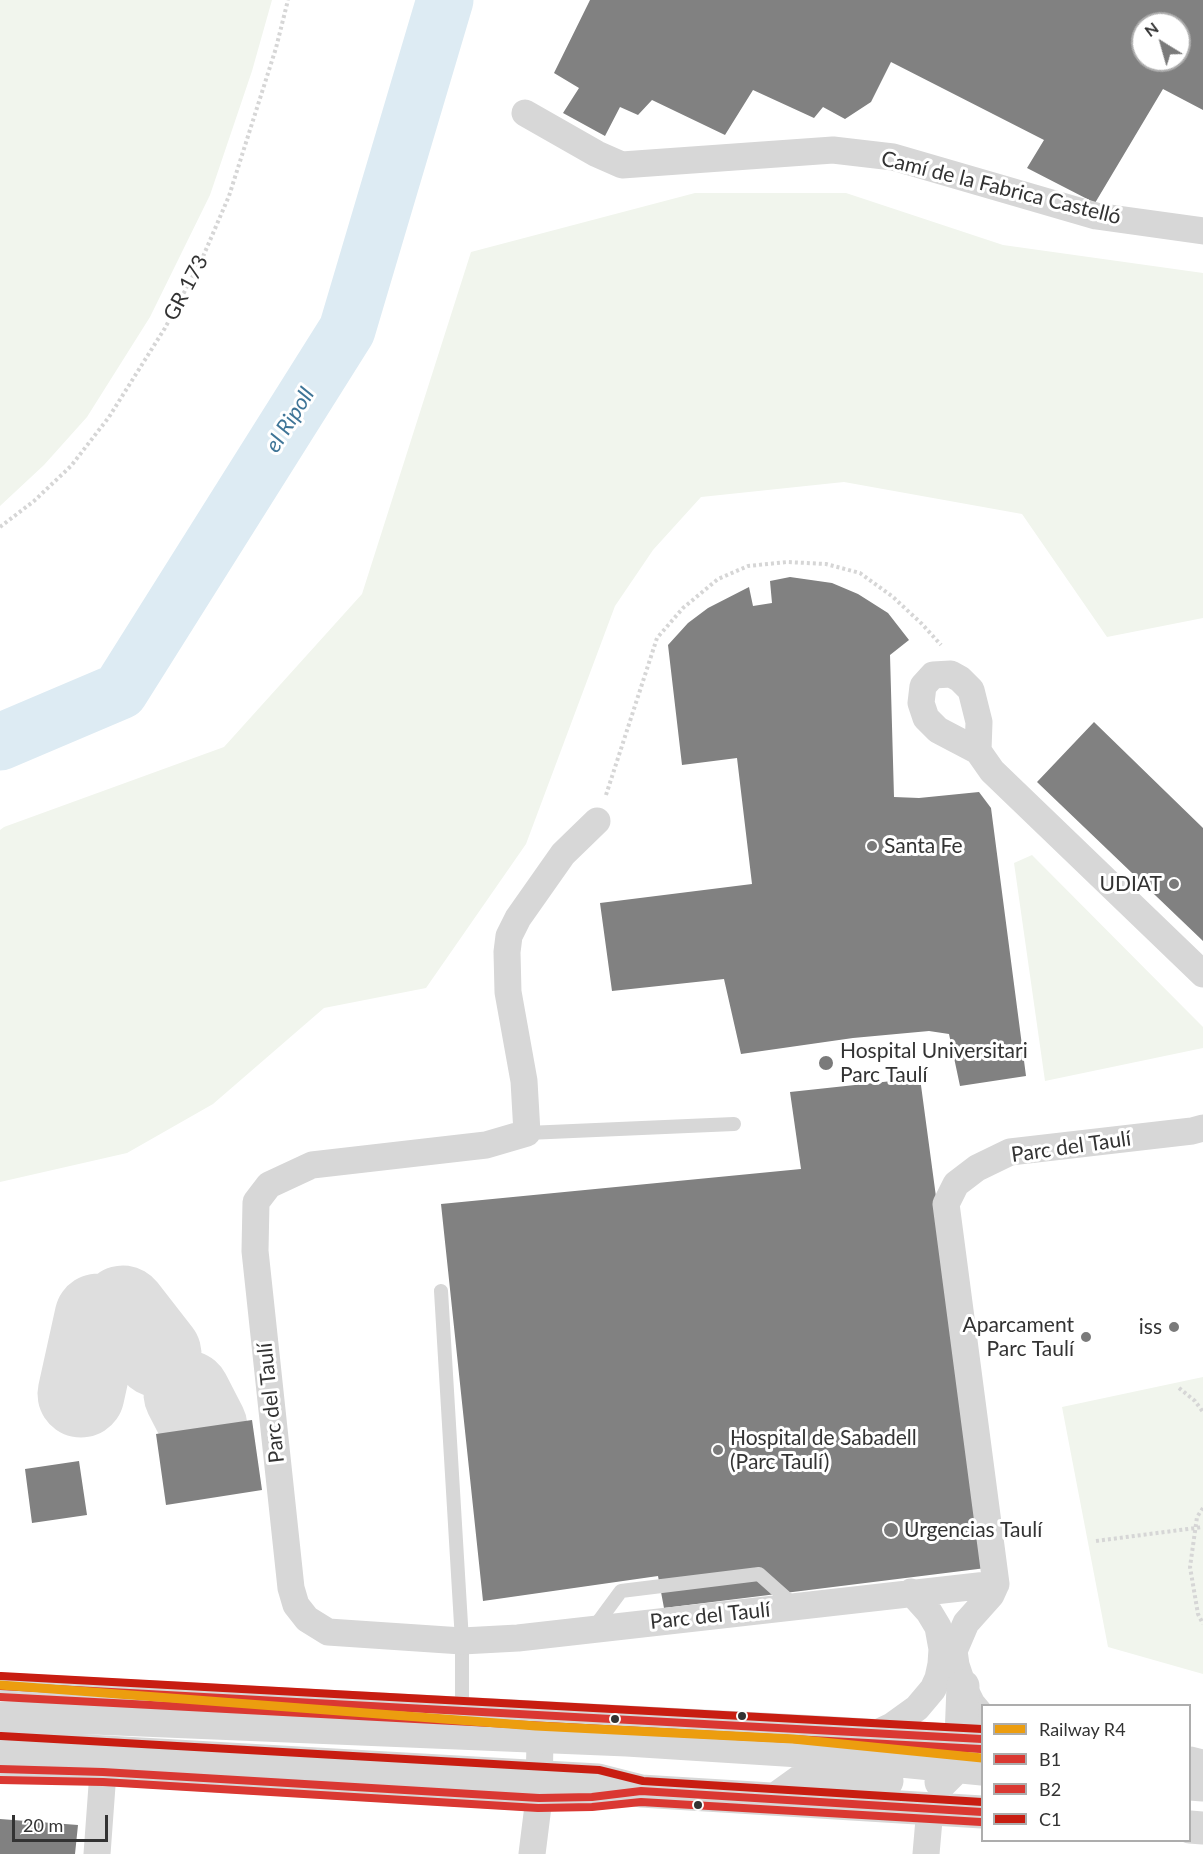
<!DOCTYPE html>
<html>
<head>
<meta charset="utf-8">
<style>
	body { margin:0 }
	#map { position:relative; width:1203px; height:1854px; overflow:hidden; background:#fff; font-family:Lato,sans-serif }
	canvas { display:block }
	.legend { position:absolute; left:981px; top:1704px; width:210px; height:138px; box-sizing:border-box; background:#fff; border:2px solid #adadad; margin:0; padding:8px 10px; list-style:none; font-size:18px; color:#333 }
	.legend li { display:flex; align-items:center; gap:12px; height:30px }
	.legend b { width:30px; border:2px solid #adadad }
	.north { position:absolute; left:1131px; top:12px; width:60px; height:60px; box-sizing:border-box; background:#fff; border:2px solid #adadad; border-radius:50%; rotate:323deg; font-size:16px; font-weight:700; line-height:24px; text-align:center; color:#333 }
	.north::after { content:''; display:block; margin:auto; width:21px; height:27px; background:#7a7a7a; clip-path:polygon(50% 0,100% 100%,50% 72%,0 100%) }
	.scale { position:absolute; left:12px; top:1815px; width:96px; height:27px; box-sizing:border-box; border:3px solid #333; border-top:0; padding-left:8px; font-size:18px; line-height:21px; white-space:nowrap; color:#333; -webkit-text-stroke:4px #fff; paint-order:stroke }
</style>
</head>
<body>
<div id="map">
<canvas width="1203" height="1854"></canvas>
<ul class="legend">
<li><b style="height:8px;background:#ec9d0f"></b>Railway R4</li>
<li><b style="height:8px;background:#da3832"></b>B1</li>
<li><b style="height:8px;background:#da3832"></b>B2</li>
<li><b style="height:8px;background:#c81d11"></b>C1</li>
</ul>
<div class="north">N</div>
<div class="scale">20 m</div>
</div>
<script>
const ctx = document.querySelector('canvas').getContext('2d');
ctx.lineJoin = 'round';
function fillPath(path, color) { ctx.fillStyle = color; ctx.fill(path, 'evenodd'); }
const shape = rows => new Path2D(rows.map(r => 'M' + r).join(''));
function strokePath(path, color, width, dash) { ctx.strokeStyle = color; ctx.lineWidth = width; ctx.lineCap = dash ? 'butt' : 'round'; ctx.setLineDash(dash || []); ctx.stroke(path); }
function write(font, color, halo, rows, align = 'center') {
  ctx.font = font + ' Lato,sans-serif'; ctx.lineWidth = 6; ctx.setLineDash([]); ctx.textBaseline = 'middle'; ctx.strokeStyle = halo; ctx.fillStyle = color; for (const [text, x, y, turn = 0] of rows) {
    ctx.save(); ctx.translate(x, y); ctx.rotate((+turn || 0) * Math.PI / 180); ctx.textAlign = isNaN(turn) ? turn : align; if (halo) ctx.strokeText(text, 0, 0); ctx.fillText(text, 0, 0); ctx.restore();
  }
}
fillPath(shape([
	[0,0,272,0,252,71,210,195,150,317,87,417,44,465,0,506],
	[695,193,846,193,1003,245,1203,273,1203,618,1107,637,1022,514,844,482,701,497,653,550,615,606,526,844,426,988,324,1008,213,1104,127,1153,0,1182,0,830,4,827,224,747,362,594,471,252],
	[1032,855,1203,1027,1203,1048,1045,1081,1014,863],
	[1203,1377,1203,1674,1108,1647,1062,1407]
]), '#f1f5ed');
fillPath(shape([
	[33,727,0,745,0,730]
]), '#ddebf3');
strokePath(shape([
	[0,742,120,691,347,330,445,0]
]), '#ddebf3', 57);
strokePath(shape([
	[123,1309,158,1354],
	[81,1394,98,1317],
	[187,1394,204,1427]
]), '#dedede', 87);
fillPath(shape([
	[590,0,1203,0,1203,110,1163,89,1095,203,1027,168,1044,140,891,62,871,102,845,119,823,107,814,118,753,90,725,135,652,100,638,115,620,107,605,136,563,113,579,88,554,73],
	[1143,24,1179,24,1179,60,1143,60],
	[790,577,832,583,858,594,888,613,909,640,890,655,894,797,919,798,979,792,991,808,1026,1076,960,1086,949,1034,929,1031,853,1038,741,1054,724,979,612,991,600,903,752,884,737,758,682,765,668,645,688,623,708,608,749,587,753,606,772,603,770,581],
	[1094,722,1203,828,1203,941,1037,782],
	[920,1078,986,1568,664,1608,658,1576,483,1601,441,1204,801,1169,790,1092],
	[252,1420,262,1490,166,1505,156,1434],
	[79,1461,87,1515,32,1523,25,1469],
	[0,1819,78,1825,75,1854,0,1854]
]), '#818181');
strokePath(shape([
	[0,527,34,501,71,466,109,417,165,328,202,259,229,196,276,48,288,0],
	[606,795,657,638,683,608,718,579,748,566,787,562,826,564,860,573,893,597,922,624,941,645],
	[1179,1388,1195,1401,1203,1412],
	[1203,1508,1197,1517,1190,1567,1198,1614,1203,1624],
	[1096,1541,1203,1527]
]), '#d6d6d6', 4, [3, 3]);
strokePath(shape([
	[527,1133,734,1124],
	[441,1291,462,1641,462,1711],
	[593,1629,621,1591,759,1574,795,1606]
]), '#d7d7d7', 14);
strokePath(shape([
	[525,113,597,154,622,165,833,150,893,157,1096,216,1203,231],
	[978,751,979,722,971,690,960,679,951,674,933,675,923,686,921,703,926,718,938,730,978,751,992,771,1203,974],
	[597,821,563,854,518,918,509,936,507,952,508,992,524,1081,527,1133,486,1145,312,1165,269,1185,256,1202,255,1251,291,1588,296,1605,307,1619,328,1632,462,1641,518,1638,996,1584],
	[0,1686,817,1729,982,1739],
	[982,1716,972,1704,963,1686,956,1665,954,1651,966,1623,991,1595,996,1584,946,1204,956,1184,977,1168,1010,1152,1192,1131,1203,1128],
	[875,1734,892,1726,917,1708,933,1689,938,1678,941,1664,942,1649,938,1627,929,1612,911,1592],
	[1190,1760,1203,1763],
	[0,1769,103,1772,539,1798,592,1797,631,1792],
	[97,1854,103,1772],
	[532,1854,539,1798,540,1737],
	[926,1854,930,1808]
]), '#d7d7d7', 27);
strokePath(shape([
	[0,1718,69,1717,627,1740,800,1751,982,1769],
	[0,1746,598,1780,641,1791,982,1812],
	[941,1782,956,1767,961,1738,963,1686],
	[1190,1784,1203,1785],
	[776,1799,808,1776,887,1781],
	[1190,1827,1203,1828]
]), '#d7d7d7', 33);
strokePath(shape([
	[0,1686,982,1739],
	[0,1769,103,1772,539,1798,592,1797,641,1791,982,1812]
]), '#da3832', 8);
strokePath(shape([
	[0,1697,981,1749],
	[0,1780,103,1782,538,1808,592,1807,641,1802,981,1822]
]), '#da3832', 8);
strokePath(shape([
	[1,1676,982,1729],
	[1,1736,599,1770,643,1781,982,1802]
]), '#c81d11', 8);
strokePath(shape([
	[0,1685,536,1726,793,1739,982,1758]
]), '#ec9d0f', 9);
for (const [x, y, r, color] of [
	[872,846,6,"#7a7a7a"],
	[1174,884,6,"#7a7a7a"],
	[826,1063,8,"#7a7a7a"],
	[1174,1327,6,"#7a7a7a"],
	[1086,1337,6,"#7a7a7a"],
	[718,1450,6,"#7a7a7a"],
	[891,1530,8,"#7a7a7a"],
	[742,1716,5,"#333"],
	[615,1719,5,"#333"],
	[698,1805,5,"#333"]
]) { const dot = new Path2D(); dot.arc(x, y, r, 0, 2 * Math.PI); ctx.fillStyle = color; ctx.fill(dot); strokePath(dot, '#fff', 2); }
write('21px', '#333', '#fff', [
	["Camí de la Fabrica Castelló",1001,188,14],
	["GR 173",186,288,-62],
	["Parc del Taulí",1071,1147,-8],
	["Parc del Taulí",271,1403,-96],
	["Parc del Taulí",710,1616,-6]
]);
write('21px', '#333', '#fff', [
	["Santa Fe",884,846],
	["UDIAT",1162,884,"right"],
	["Hospital Universitari",840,1051],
	["Parc Taulí",840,1075],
	["Aparcament",1074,1325,"right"],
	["Parc Taulí",1074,1349,"right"],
	["iss",1162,1327,"right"],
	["Hospital de Sabadell",730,1438],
	["(Parc Taulí)",730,1462],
	["Urgencias Taulí",904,1530]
], 'left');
write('italic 22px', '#3f7597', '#fff', [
	["el Ripoll",290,420,-58]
]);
</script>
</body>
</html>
